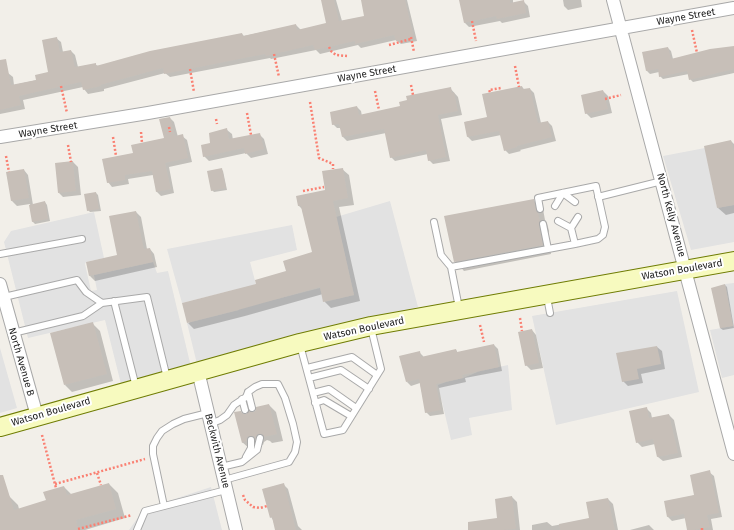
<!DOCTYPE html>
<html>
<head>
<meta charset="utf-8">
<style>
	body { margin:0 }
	canvas { display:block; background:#f2efe9 }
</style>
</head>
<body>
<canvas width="734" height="530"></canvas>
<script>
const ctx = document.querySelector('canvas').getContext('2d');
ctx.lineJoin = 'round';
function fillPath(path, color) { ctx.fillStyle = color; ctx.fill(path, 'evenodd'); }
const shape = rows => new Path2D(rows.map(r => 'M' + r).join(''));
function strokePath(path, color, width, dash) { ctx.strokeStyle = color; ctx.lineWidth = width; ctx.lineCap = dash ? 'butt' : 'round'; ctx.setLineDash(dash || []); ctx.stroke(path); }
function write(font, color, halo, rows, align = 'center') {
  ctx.font = font + ' "Fira Sans",sans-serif'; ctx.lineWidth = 4; ctx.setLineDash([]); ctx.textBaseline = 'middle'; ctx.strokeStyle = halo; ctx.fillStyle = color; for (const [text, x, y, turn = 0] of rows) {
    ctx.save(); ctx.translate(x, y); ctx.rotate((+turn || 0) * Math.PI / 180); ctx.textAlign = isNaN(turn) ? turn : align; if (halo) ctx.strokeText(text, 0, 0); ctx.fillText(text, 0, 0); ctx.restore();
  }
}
fillPath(shape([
	[705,148,717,208,734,205,734,242,691,250,663,156],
	[390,201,418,307,197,364,187,323,239,310,234,290,182,303,167,249,292,225,297,250,250,262,261,303,320,288,324,302,354,295,336,217],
	[94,212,104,258,86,262,85,264,91,291,97,290,94,275,153,262,157,273,168,271,192,371,122,388,105,320,28,338,4,242,11,231],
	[734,283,734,375,722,378,710,330,733,326,725,284],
	[677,291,699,392,556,425,532,316],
	[0,348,17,408,0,413],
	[508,365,512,410,469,418,472,435,451,440,438,385,446,382,463,378,480,371],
	[211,487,222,530,129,530,144,509]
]), '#e2e2e2');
fillPath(shape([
	[322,0,336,0,342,21,365,17,362,0,407,0,417,41,401,44,396,40,361,48,358,45,320,54,316,50,271,59,270,58,170,77,165,73,104,89,104,91,88,94,84,89,83,87,23,100,25,109,0,114,0,60,8,73,13,77,14,85,37,80,50,73,56,38,61,42,63,52,71,51,75,55,78,67,95,64,98,66,242,34,244,36,296,25,301,30,328,24],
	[460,0,513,0,513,3,523,1,528,6,530,17,502,23,500,21,469,27,465,23],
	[563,0,581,0,582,7,568,10,564,6],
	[734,47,734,73,693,82,690,79,689,74,663,79,660,76,659,72,650,74,647,71,643,53,668,48,671,51,673,59],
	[522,87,525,90,530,89,534,93,541,123,548,122,552,126,556,141,520,150,521,151,509,154,505,150,501,135,472,141,468,137,465,122,488,118],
	[450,88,458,97,462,115,441,119,450,161,433,164,429,160,428,154,395,161,391,157,386,133,347,141,343,137,341,128,337,128,333,124,357,107,361,111,362,116,401,107],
	[603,91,608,96,612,113,591,118,586,113],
	[170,118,174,122,178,137,182,136,187,140,192,162,169,167,174,193,161,196,157,192,153,175,128,179,129,184,112,187,108,182,134,153,165,139],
	[227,130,232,134,233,140,259,134,264,139,268,154,251,158,246,153,209,161,204,156,212,144],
	[731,141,734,144,734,213,726,215,718,208],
	[73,162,78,167,81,195,63,197,59,193],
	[221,169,223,171,227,190,214,192,212,190],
	[342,169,349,175,354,205,339,207,360,301,331,308,324,301,323,294,245,316,194,329,188,323,257,284,287,272,313,253,303,210,299,206,326,191],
	[24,170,28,175,33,205,45,202,47,205,50,221,35,224,33,222,30,204,17,206,12,201,8,173],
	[96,193,98,195,101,211,90,212,88,210],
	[533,200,543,209,545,220,547,223,549,231,548,235,551,254,464,271,455,261],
	[136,212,141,217,147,249,150,249,154,254,157,267,95,281,90,276,87,263,118,256],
	[725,285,727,287,734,328,723,330,720,328],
	[93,324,100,331,113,381,72,392,65,385],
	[532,330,536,335,543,368,531,370,526,365],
	[494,345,498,349,502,371,465,378,466,382,439,388,444,414,430,416,426,412,420,383,411,386,407,382,419,352,423,356,424,358,456,350,458,353],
	[657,347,662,351,665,369,641,374,643,383,628,386,623,381],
	[269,405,276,412,283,441,272,443,270,441,267,440,264,442,263,445,258,442,254,445,253,448,250,449,242,442,243,415,253,413],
	[647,409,651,413,652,418,669,415,674,420,682,457,663,461,658,457,655,444,642,447,637,442],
	[709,472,714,476,722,517,711,519,713,530,688,530,686,518,672,521,668,517,665,502,696,495],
	[109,484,118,493,125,518,85,530,1,530,0,527,0,498,9,496,18,505,19,509,47,501,64,487,72,495],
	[284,485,288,489,298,526,302,530,276,530,273,520,271,517],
	[512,497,517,502,520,530,490,530,498,519],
	[608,499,613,504,618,530,532,530,532,525,547,522,552,526,590,519],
	[649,525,654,530,630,530]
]), '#0003');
fillPath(shape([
	[321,0,334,0,339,21,364,16,361,0,405,0,414,37,396,41,394,35,355,44,355,41,315,50,313,45,266,56,265,54,164,74,163,68,100,85,101,86,83,90,81,82,19,96,21,105,0,110,0,60,6,59,11,85,36,80,35,75,48,72,42,40,57,37,60,52,71,50,75,67,96,63,96,66,150,51,242,33,243,36,296,24,297,30,326,23],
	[459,0,510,0,510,3,524,0,526,13,497,19,496,16,464,23],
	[734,46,734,69,689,80,687,71,659,77,658,69,646,71,642,52,668,47,671,59,710,49],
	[522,86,523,89,530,88,538,123,548,121,552,137,517,146,517,147,504,151,499,131,467,137,464,122,487,117,482,94],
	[451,87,452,93,454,92,458,111,438,115,446,157,428,161,426,150,390,158,384,129,342,137,339,124,332,125,330,112,357,106,359,115,400,106,399,102,407,100,406,96],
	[603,90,608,109,585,114,581,95],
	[170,117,175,136,183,134,188,158,165,163,171,189,156,192,152,171,125,175,125,180,107,183,102,159,133,153,131,145,164,138,159,119],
	[227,128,229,139,260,133,264,149,245,154,244,148,203,157,201,145,210,143,209,133],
	[731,140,734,151,734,205,717,208,704,146],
	[73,161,76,191,58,193,55,163],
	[222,168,226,188,211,191,207,171],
	[343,168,348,198,333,201,354,295,323,302,320,287,238,310,187,323,182,303,256,284,255,280,286,271,283,261,312,252,302,211,301,206,298,206,296,196,325,190,322,171],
	[24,169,29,198,11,201,6,172],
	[96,192,99,209,87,211,84,194],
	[534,199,536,210,538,213,540,221,539,225,543,245,454,262,444,216],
	[45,201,48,219,32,222,29,205],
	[136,211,144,249,150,248,153,262,89,276,86,262,117,255,109,216],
	[725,284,733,326,720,328,711,288],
	[93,322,107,374,64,385,50,333],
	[532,329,539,363,525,366,518,332],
	[494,344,499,367,462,375,463,378,436,384,441,410,425,413,419,379,406,382,399,356,420,351,421,357,456,349,457,352],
	[657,346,661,364,637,369,639,379,622,382,616,353],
	[269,404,277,434,264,437,263,435,259,434,257,435,255,439,254,436,251,436,247,437,246,441,242,443,234,412,241,411,242,413,246,414,249,411,253,412,255,411,256,410,256,407],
	[647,407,649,418,669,414,678,453,657,457,653,439,636,443,629,411],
	[710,470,719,513,707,515,710,527,694,530,687,530,684,514,667,517,664,501,694,495,690,475],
	[0,475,3,475,14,510,46,500,43,492,64,486,67,495,109,483,116,509,76,520,78,530,0,530],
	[284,483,296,530,275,530,272,517,270,518,262,489],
	[512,496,516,529,504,530,468,530,468,522,497,518,495,499],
	[608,498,615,530,560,530,559,524,589,518,586,502]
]), '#c7bfb8');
const lane = shape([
	[598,197,662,181],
	[555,206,563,193,575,202],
	[558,221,571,228],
	[434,222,441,255,451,267,459,308],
	[543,224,548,249],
	[575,244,571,228,578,217],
	[0,254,82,239],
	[451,267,575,244,598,239,603,235,605,227,596,186,538,198,540,209],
	[4,297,77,280,86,292,102,303,147,297,167,378],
	[547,297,550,313],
	[114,301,136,387],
	[13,333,83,316,102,303],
	[300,345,324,434,343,430,381,369,371,328],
	[307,368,352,357,377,375],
	[309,378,341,370,369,389],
	[248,392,252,408],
	[313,393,329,389,356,408],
	[242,399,245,410],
	[315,403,324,400,351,416],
	[210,424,220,420,227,415,234,405,246,397,248,392,255,387,262,384,278,384,285,398,293,424,297,442,295,452,289,462,224,480],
	[246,457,251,448,251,440],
	[221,467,242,462,257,450,260,438],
	[164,506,153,454,153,446,157,438,162,431,173,424,184,419,208,413],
	[137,530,145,511,226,490]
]);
const street = shape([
	[613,0,734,454],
	[0,137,148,113,734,8],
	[0,284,37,416],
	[198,371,236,530]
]);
const secondary = shape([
	[0,427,300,343,371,326,734,261]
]);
strokePath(lane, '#a9a9a9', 8);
strokePath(street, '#a9a9a9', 14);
strokePath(secondary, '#707d05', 20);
strokePath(shape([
	[472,21,476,41],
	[692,30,697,53],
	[411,37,414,52],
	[389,45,411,39],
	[329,47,331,51,336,55,347,56],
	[274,54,279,77],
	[515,66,519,87],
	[190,69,194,92],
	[411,85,413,95],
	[61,86,67,113],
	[375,91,379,110],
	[490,92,489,90,501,88],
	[605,99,621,95],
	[310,102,319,158,333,164,333,169],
	[247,113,251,135],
	[216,119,217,124],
	[169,127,170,132],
	[141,132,142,143],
	[113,137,116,156],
	[68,145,71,162],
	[6,156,9,172],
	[303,191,324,187],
	[520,318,522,331],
	[480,325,484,342],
	[42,435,56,488],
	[97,473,101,485],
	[55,484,145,459],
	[243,495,245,500,253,507,260,508,267,506],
	[702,528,702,530],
	[78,529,132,515]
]), '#fa8072', 2.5, [2, 2]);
strokePath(lane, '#fff', 6);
strokePath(street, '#fff', 12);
strokePath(secondary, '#f7fabf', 18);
write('10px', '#222', '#fff', [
	["Wayne Street",686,17,-10],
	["Wayne Street",367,74,-10],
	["Wayne Street",48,130,-9],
	["North Kelly Avenue",671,215,75],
	["Watson Boulevard",682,270,-10],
	["Watson Boulevard",364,329,-12],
	["North Avenue B",21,362,74],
	["Watson Boulevard",51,412,-16],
	["Beckwith Avenue",217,451,76]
]);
</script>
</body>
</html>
